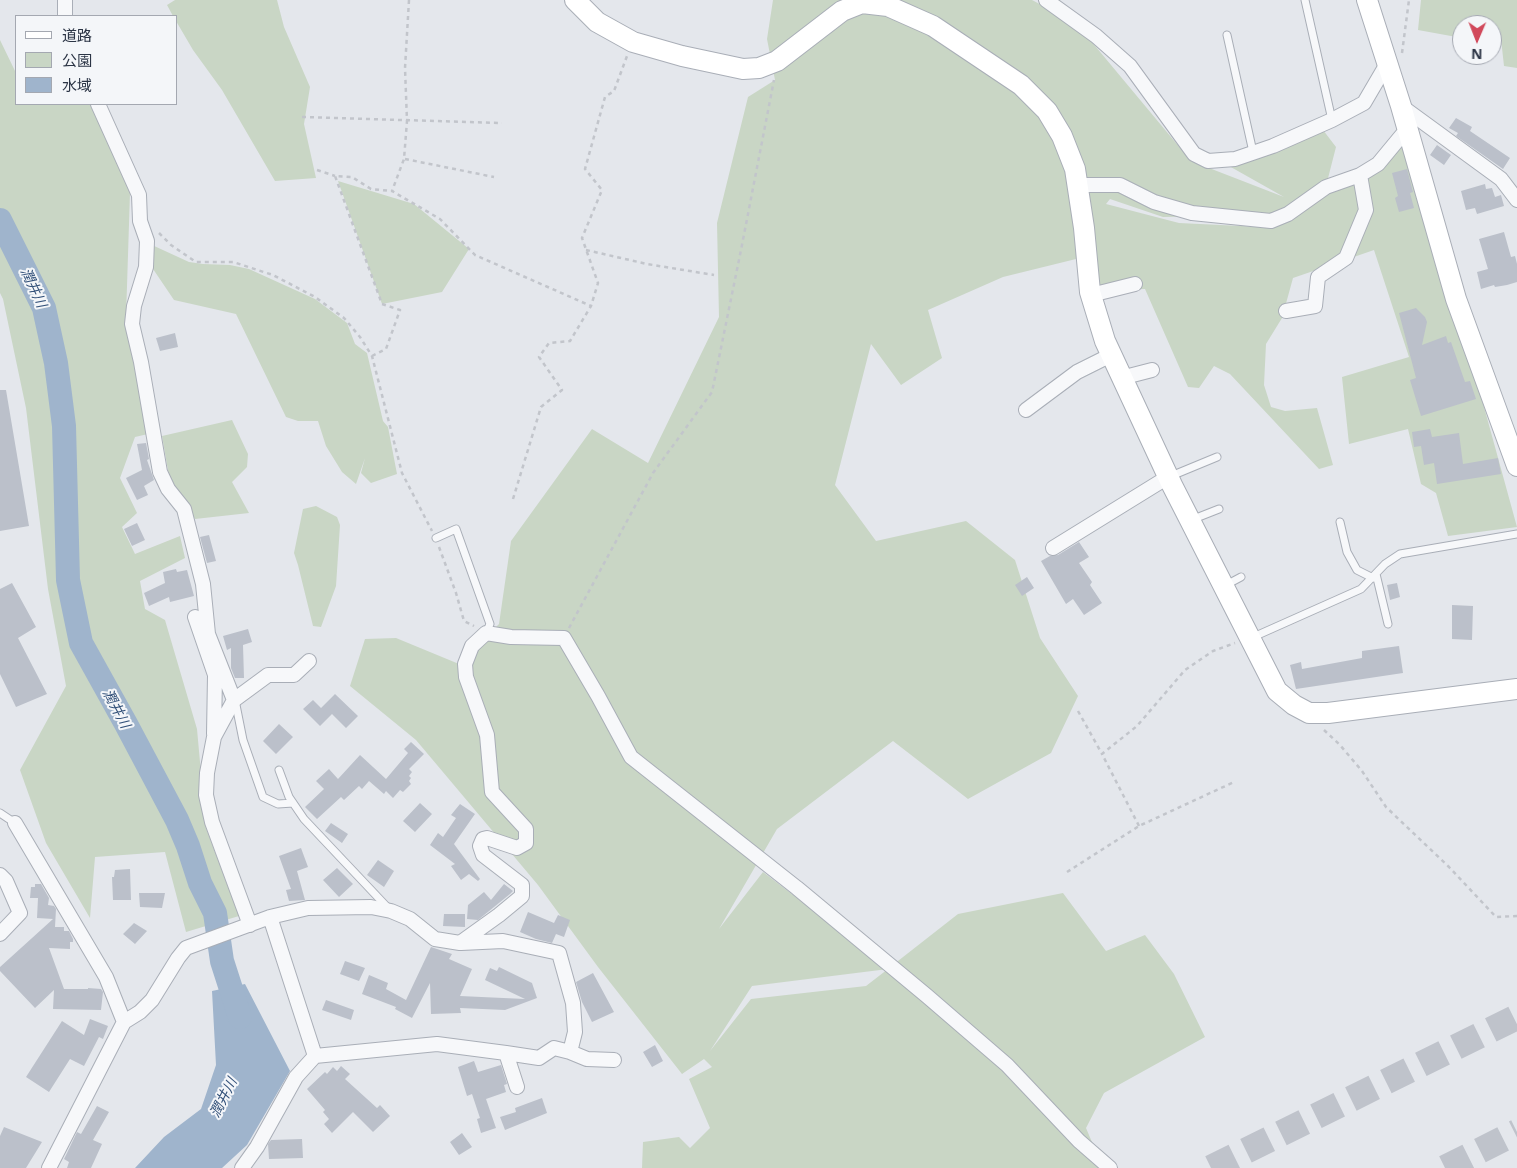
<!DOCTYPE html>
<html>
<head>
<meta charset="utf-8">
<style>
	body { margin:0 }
	#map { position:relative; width:1517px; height:1168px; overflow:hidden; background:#e4e7ec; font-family:"Noto Sans","Noto Sans JP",sans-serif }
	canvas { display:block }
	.legend { position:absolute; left:15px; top:15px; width:162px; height:90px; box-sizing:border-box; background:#f4f6f9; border:1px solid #a4a8b1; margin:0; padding:6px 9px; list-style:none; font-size:15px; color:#2b3445 }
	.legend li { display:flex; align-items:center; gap:10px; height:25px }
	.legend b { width:25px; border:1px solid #a4a8b1 }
	.north { position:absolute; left:1452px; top:15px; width:50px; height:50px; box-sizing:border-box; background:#f4f6f9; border:1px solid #a4a8b1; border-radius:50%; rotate:181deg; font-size:14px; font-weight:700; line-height:20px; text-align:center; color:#2b3445 }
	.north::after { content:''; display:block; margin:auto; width:18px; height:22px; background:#d1495b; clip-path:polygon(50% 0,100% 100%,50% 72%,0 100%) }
</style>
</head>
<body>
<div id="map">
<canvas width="1517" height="1168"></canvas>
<ul class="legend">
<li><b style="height:6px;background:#fff"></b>道路</li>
<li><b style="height:14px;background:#c9d6c5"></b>公園</li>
<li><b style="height:14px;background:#9fb4cc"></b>水域</li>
</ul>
<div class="north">N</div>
</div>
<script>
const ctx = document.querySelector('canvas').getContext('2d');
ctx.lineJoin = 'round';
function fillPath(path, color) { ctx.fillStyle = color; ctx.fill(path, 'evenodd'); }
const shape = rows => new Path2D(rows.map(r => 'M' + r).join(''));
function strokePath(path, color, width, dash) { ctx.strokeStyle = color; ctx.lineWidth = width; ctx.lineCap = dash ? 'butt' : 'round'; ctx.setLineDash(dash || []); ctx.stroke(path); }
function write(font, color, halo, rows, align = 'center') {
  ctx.font = font + ' "Noto Sans","Noto Sans JP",sans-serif'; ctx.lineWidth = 4; ctx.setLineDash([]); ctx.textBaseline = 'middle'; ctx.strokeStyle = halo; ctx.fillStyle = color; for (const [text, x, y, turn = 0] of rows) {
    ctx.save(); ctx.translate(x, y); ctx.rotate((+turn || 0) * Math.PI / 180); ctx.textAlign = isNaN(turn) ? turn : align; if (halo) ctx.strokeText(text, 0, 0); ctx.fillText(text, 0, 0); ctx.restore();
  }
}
fillPath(shape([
	[175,0,277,0,284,27,310,87,304,124,316,178,275,181,222,90,193,50,176,21,176,16,173,16,167,5],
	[773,0,1032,0,1047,8,1091,41,1191,161,1284,197,1229,166,1323,130,1336,147,1326,186,1353,175,1409,134,1517,527,1448,536,1436,493,1421,484,1408,429,1349,444,1342,377,1409,357,1374,250,1293,278,1282,318,1266,344,1264,385,1271,407,1285,411,1317,408,1333,465,1319,469,1230,374,1214,366,1199,388,1188,387,1145,289,1097,290,1084,230,1076,259,1003,277,928,310,942,358,901,385,871,344,835,485,876,541,966,521,1015,560,1040,638,1078,696,1051,753,968,799,893,741,777,829,719,929,763,872,889,968,958,914,1063,893,1106,951,1145,935,1174,974,1205,1037,1104,1093,1086,1128,1103,1168,642,1168,643,1142,679,1137,690,1148,710,1128,689,1079,712,1067,704,1059,682,1074,598,967,538,885,416,740,350,686,365,639,396,638,459,664,499,624,511,541,592,429,648,463,719,317,717,223,748,97,775,80,767,39],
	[1110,199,1163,217,1286,215,1262,227,1179,223,1106,204],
	[888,969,866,986,751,999,710,1051,752,986],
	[1421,0,1517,0,1517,68,1504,66,1501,39,1501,46,1492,44,1492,25,1462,25,1462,38,1418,30],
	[0,40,16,73,16,104,91,104,130,193,126,317,148,434,135,437,120,478,137,513,122,527,135,554,180,536,185,558,140,581,145,609,165,620,197,729,206,828,239,916,186,932,165,852,95,857,90,918,46,843,20,770,66,686,48,589,26,408,3,299,0,293],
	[338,181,414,204,469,249,442,292,382,304],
	[152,245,189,262,203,264,230,265,249,269,315,299,347,323,355,344,367,353,383,421,388,427,397,474,371,483,361,473,365,458,356,484,342,472,326,446,318,421,298,421,286,417,236,314,174,300,151,266],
	[232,420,248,454,247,467,232,482,249,513,195,519,169,476,162,436],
	[316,506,337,517,340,525,336,586,321,627,313,626,298,565,294,553,303,509]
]), '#c9d6c5');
fillPath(shape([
	[245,984,290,1071,247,1145,222,1168,135,1168,164,1137,201,1109,216,1065,212,991]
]), '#9fb4cc');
strokePath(shape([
	[0,220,44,308,56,363,64,426,68,580,81,643,126,724,177,820,188,846,200,883,215,913,222,961,240,1017]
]), '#9fb4cc', 24);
fillPath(shape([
	[1456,118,1472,127,1470,131,1510,158,1503,169,1456,136,1458,133,1449,128],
	[1437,145,1451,155,1444,165,1430,155],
	[1407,169,1413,192,1410,193,1414,208,1399,212,1395,198,1398,196,1392,173],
	[1485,184,1486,189,1492,188,1495,197,1501,195,1504,206,1477,214,1475,208,1466,210,1461,191],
	[1504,232,1511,257,1515,256,1517,264,1517,282,1507,285,1495,287,1494,285,1481,289,1477,272,1488,269,1479,239],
	[1416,308,1425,317,1427,322,1422,345,1446,336,1448,343,1451,342,1465,382,1470,381,1476,399,1421,416,1410,380,1416,378,1399,313],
	[175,333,178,347,160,351,156,338],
	[0,390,6,390,29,526,0,531],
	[1430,429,1432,437,1459,433,1463,464,1498,458,1501,474,1437,484,1434,463,1424,465,1421,446,1414,447,1412,432],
	[146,443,149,459,147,460,154,480,144,486,148,495,137,500,126,478,142,470,137,444],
	[137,523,145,540,132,546,124,529],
	[209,535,216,561,207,563,200,537],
	[1079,542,1089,557,1079,563,1092,582,1090,585,1102,603,1084,615,1073,599,1066,604,1041,561,1050,556,1058,555],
	[176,569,177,572,187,570,194,596,170,602,169,597,149,606,144,593,165,583,163,572],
	[1027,577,1034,588,1022,596,1015,585],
	[12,583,36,627,18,638,47,694,16,707,0,674,0,589],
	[1397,583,1400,597,1390,600,1387,585],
	[1452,605,1473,606,1472,640,1452,639],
	[248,629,252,642,243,645,244,678,235,678,231,668,231,648,227,650,223,636],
	[1399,646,1403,673,1296,689,1290,665,1301,662,1302,669,1362,658,1362,651],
	[335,694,358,716,346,728,332,714,320,726,303,709,313,700,321,708],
	[279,724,293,737,276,754,263,741],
	[411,742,424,754,409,769,412,772,409,776,411,778,409,781,411,784,403,792,400,790,393,798,386,791,384,794,369,781,362,789,359,786,344,800,341,797,317,819,305,807,324,789,316,781,329,769,338,779,360,755,386,779,408,753,404,749],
	[420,803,432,814,415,832,403,821],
	[460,804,475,814,454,844,480,879,478,881,469,874,461,880,451,866,455,864,430,845,438,833,443,837,456,818,451,815],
	[331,823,348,834,342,843,325,831],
	[301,848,308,867,297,871,305,900,289,901,286,890,291,889,279,856],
	[378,860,394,871,384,887,367,875],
	[337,868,353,884,339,897,323,880],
	[130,869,131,900,113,900,112,877,114,877,115,870],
	[35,884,41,884,49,898,48,905,54,906,56,909,55,927,64,927,64,931,69,931,73,939,73,942,70,942,70,949,49,948,64,989,88,989,88,988,101,989,103,992,101,1010,53,1009,54,990,35,1008,0,971,0,967,53,919,37,918,38,898,30,898,31,887,35,887],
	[504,884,513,891,510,894,478,920,467,919,468,905,484,892,491,900],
	[139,893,165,893,162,908,140,907],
	[528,912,554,923,558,915,570,920,564,937,556,934,552,943,536,939,520,932],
	[444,914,465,914,465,927,443,926],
	[134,923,147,931,135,944,123,934],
	[431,947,452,954,449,959,472,969,460,996,525,999,485,980,490,968,497,971,499,967,532,983,537,998,505,1010,460,1008,461,1013,431,1014,430,983,412,1018,395,1009,396,1007,362,994,369,975,388,983,386,989,406,1000],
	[345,961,365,968,359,981,340,974],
	[593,973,614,1012,592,1022,582,1002,576,982],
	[326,1000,354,1010,351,1020,322,1010],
	[90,1019,108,1026,103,1039,99,1037,84,1066,70,1059,49,1092,26,1077,62,1021,84,1035],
	[655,1045,663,1061,652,1067,643,1052],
	[474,1061,478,1072,501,1065,507,1084,504,1085,506,1092,486,1099,496,1128,481,1133,477,1119,480,1118,472,1094,467,1096,458,1067],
	[341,1066,350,1074,345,1079,377,1108,380,1105,390,1116,373,1132,353,1112,332,1133,324,1124,329,1119,323,1112,325,1110,307,1089,325,1072,327,1074,333,1067,337,1071],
	[542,1098,547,1113,505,1130,500,1117,516,1112,515,1108],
	[97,1106,109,1112,93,1140,102,1144,91,1168,67,1168,69,1162,64,1159,67,1153,77,1132,81,1134],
	[4,1127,42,1142,26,1168,0,1168,0,1136],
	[462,1133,472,1147,459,1155,450,1142],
	[302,1139,303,1158,269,1159,268,1144,271,1140]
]), '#bbc0ca');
strokePath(shape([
	[1211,1168,1517,1017],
	[1445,1168,1517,1132]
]), '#bfc3cb', 26, [26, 13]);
const lane = shape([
	[1305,0,1332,120],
	[1227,35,1253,152],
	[1171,476,1217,457],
	[1191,520,1219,509],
	[1340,522,1347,552,1357,570,1373,578],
	[436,538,456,529,490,624,486,633],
	[1376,574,1388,624],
	[1226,585,1241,577],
	[1251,638,1361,589,1385,564,1400,554,1517,534],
	[235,700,243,740,263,797,278,804,293,803],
	[279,770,289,797,304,819,389,909],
	[0,813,15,823]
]);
const street = shape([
	[65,0,65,16],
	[1046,0,1096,36,1130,66,1194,154,1208,161,1235,159,1273,146,1332,120,1364,103,1388,62],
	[98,104,139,195,140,221,147,241,146,267,134,306,132,324,141,362,160,472,168,489,184,509,203,584,208,634,234,700],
	[1401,106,1501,179,1517,200],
	[1078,185,1120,185,1154,202,1192,213,1271,221,1288,214,1326,187,1360,175],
	[1091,295,1135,284],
	[1286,311,1315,306,1318,277,1346,258,1366,210,1360,175,1378,164,1402,135,1409,134],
	[1121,378,1152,370],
	[1026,410,1077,372,1111,355],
	[1053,548,1168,477],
	[195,617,215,675,214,734],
	[15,823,106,977,124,1022],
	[0,875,6,881,20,913,0,934],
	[270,917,315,1056,437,1044,506,1053,517,1087],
	[250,925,212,822,206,795,207,773,214,737,234,700,268,675,294,675,309,661],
	[461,943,503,941,559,953,573,1003,575,1032,570,1052],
	[506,1053,539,1058,554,1048,570,1052,587,1059,614,1060],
	[49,1168,124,1022,140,1012,152,1000,178,958,186,948,270,917,308,908,371,907,391,911,410,919,435,939,460,943,499,915,522,896,522,885,483,855,480,846,483,839,487,838,517,848,526,843,526,829,492,792,487,735,466,677,465,664,472,646,486,633,511,637,564,638,598,696,631,757,797,888,927,996,1007,1065,1079,1141,1110,1168],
	[242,1168,257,1147,296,1077,315,1056]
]);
const secondary = shape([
	[575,0,597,22,633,42,682,56,743,69,759,68,777,61,842,11,862,3,888,6,933,26,1021,85,1047,111,1062,136,1075,169,1084,228,1090,292,1105,341,1172,485,1277,691,1294,705,1309,713,1328,713,1517,689],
	[1367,0,1401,106,1456,299,1517,466]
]);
strokePath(lane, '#a9aeb7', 9);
strokePath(street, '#a9aeb7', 16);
strokePath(secondary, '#a9aeb7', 22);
strokePath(shape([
	[409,0,405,68,407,121,404,159,392,191,440,219,475,255,591,306],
	[1402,53,1409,0],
	[302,117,502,123],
	[405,159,494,177],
	[317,170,335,176],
	[159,233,171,245,196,262,233,262,273,275,315,297,344,318,360,337,372,356,402,473,432,531],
	[586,250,647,264,714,275],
	[372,356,386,349,400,310,382,304,335,176,352,177,371,189,392,191],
	[513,499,541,407,562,390,539,357,549,343,570,341,591,306,598,283,582,238,602,190,585,169,605,97,614,91,627,56],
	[439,547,456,593,464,621,474,626],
	[569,628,653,473,712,392,741,250,774,80],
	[1078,711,1102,754],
	[1324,730,1340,745,1362,771,1386,807,1449,867,1496,917,1517,916],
	[1139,826,1102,754,1137,726,1185,670,1213,651,1235,643],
	[1067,872,1139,826,1234,782]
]), '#c2c5cb', 2.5, [4, 4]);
strokePath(lane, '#f7f8fa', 7);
strokePath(street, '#f7f8fa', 14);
strokePath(secondary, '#fff', 20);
write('italic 14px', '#34527a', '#f4f6f9', [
	["潤井川",33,288,65],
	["潤井川",116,709,62],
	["潤井川",224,1098,-63]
]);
</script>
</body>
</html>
